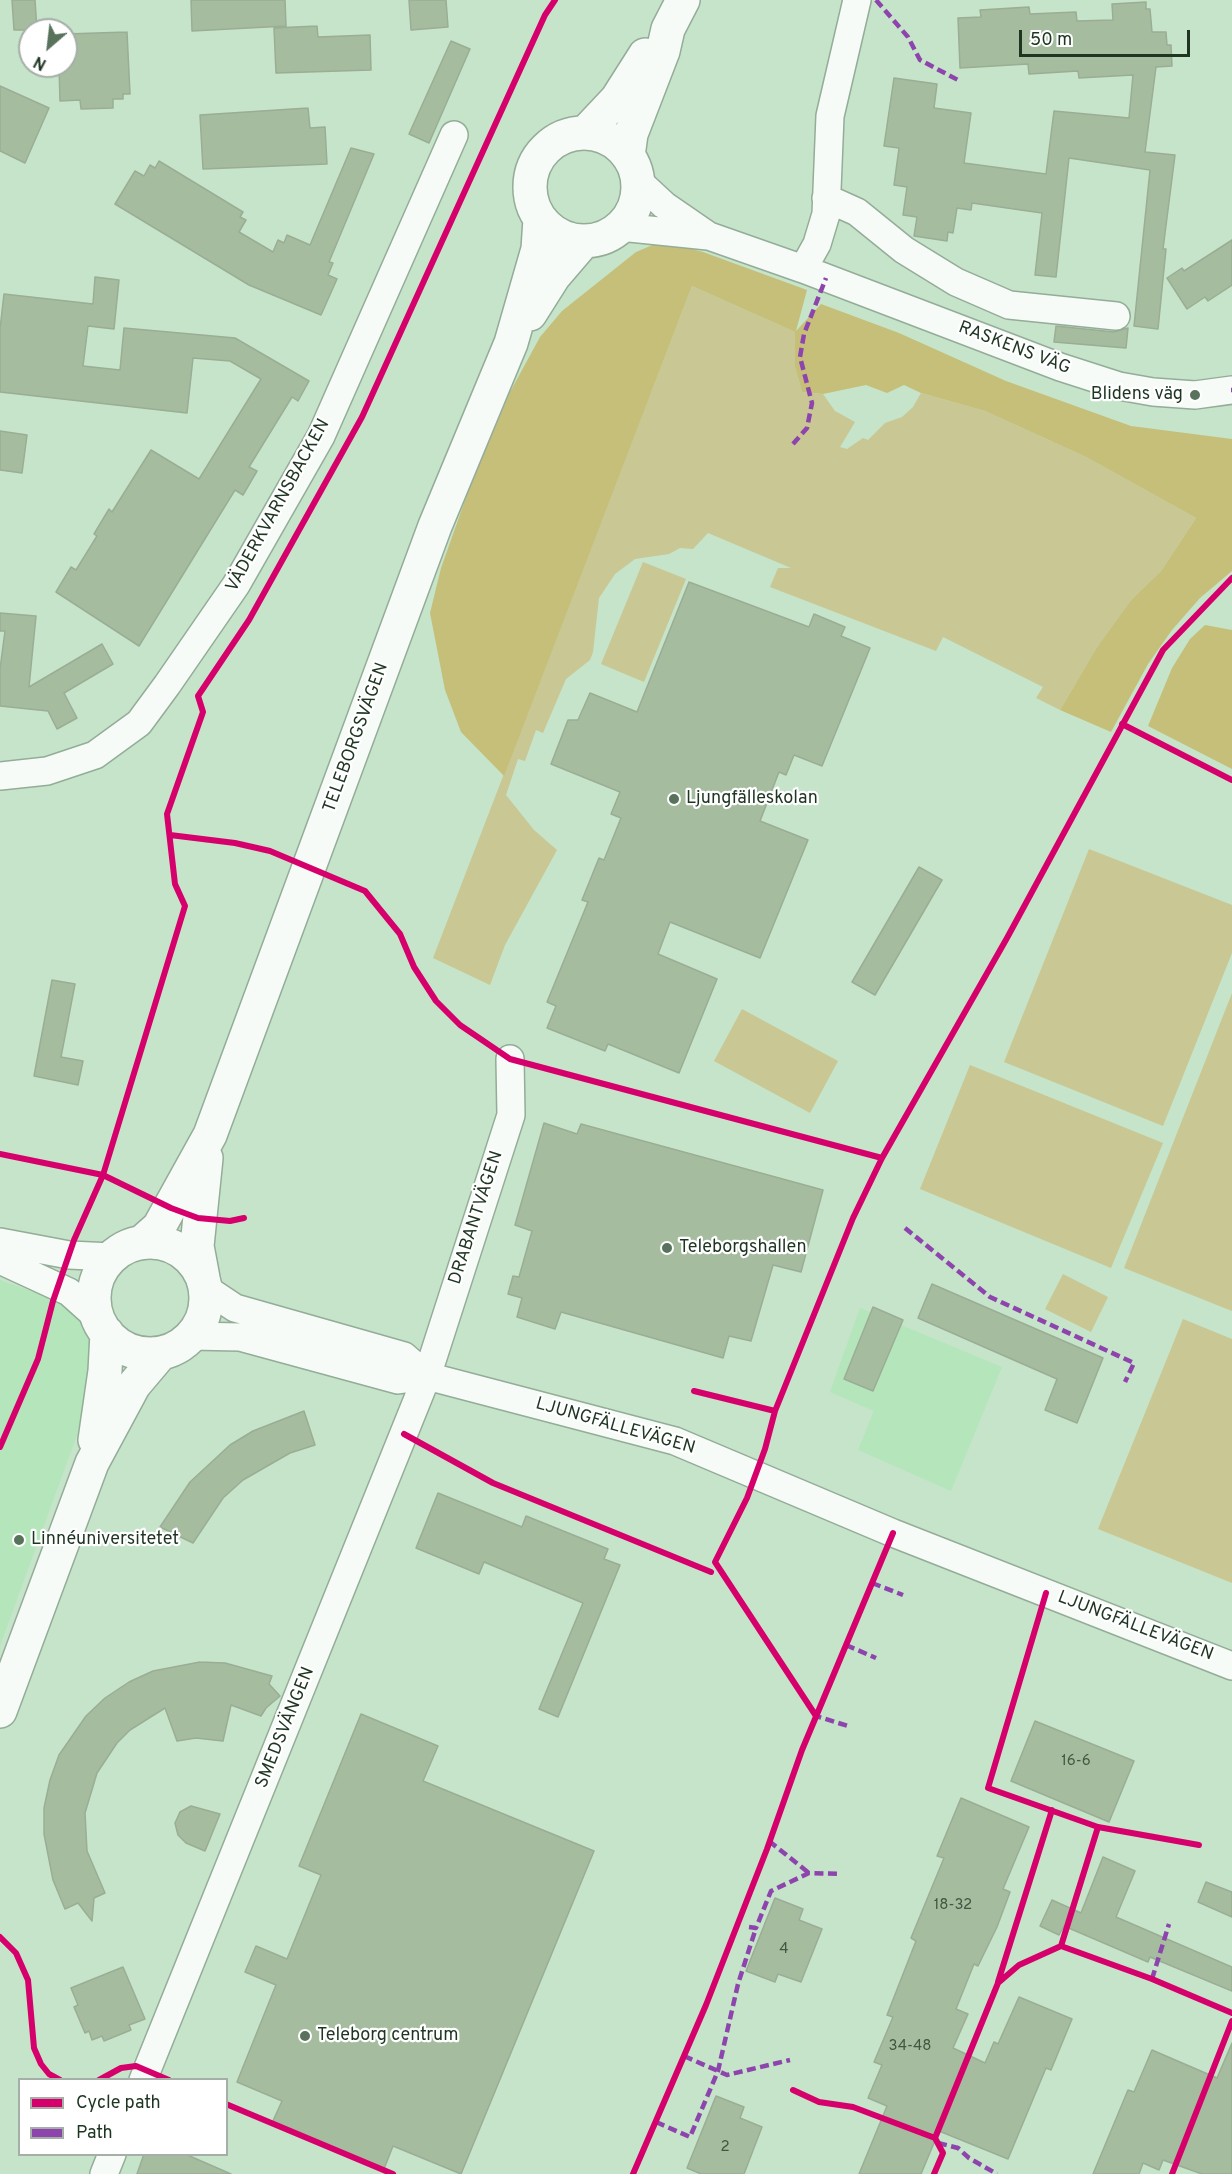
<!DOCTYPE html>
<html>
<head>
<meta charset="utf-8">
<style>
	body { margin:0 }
	#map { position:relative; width:1232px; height:2174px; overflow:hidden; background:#c5e4c9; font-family:Overpass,sans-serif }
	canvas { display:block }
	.legend { position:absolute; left:18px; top:2078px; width:210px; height:78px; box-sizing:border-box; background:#fff; border:2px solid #a5aea7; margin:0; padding:8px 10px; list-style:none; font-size:18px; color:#1e3522 }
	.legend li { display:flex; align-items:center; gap:12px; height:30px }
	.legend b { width:30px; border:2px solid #a5aea7 }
	.north { position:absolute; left:18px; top:18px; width:60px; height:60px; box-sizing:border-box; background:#fff; border:2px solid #a5aea7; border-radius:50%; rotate:208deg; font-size:16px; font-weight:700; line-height:24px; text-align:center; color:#1e3522 }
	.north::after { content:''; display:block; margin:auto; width:21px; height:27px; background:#58725c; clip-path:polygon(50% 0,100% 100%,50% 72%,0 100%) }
	.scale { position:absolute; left:1019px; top:30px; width:171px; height:27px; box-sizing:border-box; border:3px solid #1e3522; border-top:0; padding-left:8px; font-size:18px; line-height:21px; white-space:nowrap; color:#1e3522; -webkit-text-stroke:4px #fff; paint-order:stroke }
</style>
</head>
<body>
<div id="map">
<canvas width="1232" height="2174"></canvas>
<ul class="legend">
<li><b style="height:8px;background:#d6006c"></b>Cycle path</li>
<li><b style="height:8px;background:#8e44ad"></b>Path</li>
</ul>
<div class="north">N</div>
<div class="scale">50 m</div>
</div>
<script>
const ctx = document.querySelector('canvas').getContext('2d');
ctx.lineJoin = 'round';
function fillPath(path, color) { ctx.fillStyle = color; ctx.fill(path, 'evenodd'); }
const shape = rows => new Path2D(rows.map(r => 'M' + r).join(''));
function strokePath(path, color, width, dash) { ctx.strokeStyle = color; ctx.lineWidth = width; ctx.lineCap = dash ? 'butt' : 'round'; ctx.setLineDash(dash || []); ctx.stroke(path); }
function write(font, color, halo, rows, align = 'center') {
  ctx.font = font + ' Overpass,sans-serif'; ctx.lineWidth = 4.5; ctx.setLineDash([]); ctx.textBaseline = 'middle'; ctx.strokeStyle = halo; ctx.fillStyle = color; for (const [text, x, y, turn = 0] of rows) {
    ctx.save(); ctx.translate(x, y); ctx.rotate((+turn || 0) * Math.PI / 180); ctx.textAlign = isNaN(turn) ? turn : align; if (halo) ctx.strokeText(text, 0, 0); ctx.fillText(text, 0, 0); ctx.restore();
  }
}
fillPath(shape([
	[0,1280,66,1304,86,1324,92,1345,91,1375,77,1435,0,1646],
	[860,1308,1002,1367,951,1491,858,1450,874,1411,830,1392]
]), '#b4e5bb');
fillPath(shape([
	[692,286,795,332,795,367,802,392,823,394,835,411,855,422,840,447,847,449,863,438,868,440,885,423,902,417,913,407,921,393,985,411,1086,457,1196,518,1161,571,1131,600,1097,647,1060,710,1036,698,1043,687,943,637,936,651,770,587,778,568,791,568,708,533,693,549,680,548,669,554,635,559,615,574,599,598,593,652,590,660,566,679,543,733,536,730,525,761,518,759,506,795,534,830,557,850,505,945,490,985,433,958],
	[643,562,686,579,644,682,601,664],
	[1089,849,1232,905,1232,953,1163,1126,1004,1062],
	[1232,993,1232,1311,1124,1268],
	[742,1009,838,1061,810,1113,714,1061],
	[970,1065,1163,1143,1111,1268,920,1189],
	[1063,1274,1108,1297,1091,1332,1045,1309],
	[1183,1319,1232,1339,1232,1583,1098,1529]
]), '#c9c793');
fillPath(shape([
	[662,241,703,252,807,290,796,331,821,304,899,333,1006,381,1131,426,1232,439,1232,571,1200,598,1172,630,1148,664,1111,732,1060,710,1097,647,1131,600,1161,571,1196,518,1086,457,985,411,921,393,904,385,887,393,866,385,823,394,802,392,795,367,795,332,692,286,504,776,461,732,445,690,430,613,441,568,469,489,510,392,540,337,562,311,636,252],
	[1205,625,1232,630,1232,769,1148,726,1172,668,1190,639]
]), '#c6bf79');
const building = shape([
	[12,0,35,0,37,30,14,30,12,0],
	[191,0,285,0,286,26,192,31,191,0],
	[409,0,446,0,448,27,411,30,409,0],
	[1146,2,1146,9,1150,9,1152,32,1166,32,1167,45,1171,45,1172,66,1156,67,1145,152,1175,155,1163,249,1166,249,1158,329,1134,326,1150,170,1069,158,1056,277,1035,275,1042,213,972,203,971,210,957,208,953,233,948,232,947,241,914,236,917,217,903,215,907,187,894,185,899,148,884,146,894,78,937,84,934,108,971,113,964,163,1046,174,1054,111,1129,118,1133,75,1079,78,1078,71,1029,74,1028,64,960,68,958,18,981,17,980,10,1029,7,1030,14,1076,12,1077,21,1113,20,1112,4,1146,2],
	[317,26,318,37,370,35,371,70,276,73,274,28,317,26],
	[127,32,130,94,123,94,123,99,113,99,113,108,81,109,80,100,60,101,59,66,66,66,66,34,127,32],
	[451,41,470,49,429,143,409,134,451,41],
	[0,86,49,108,25,163,0,151,0,86],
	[308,108,310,128,325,127,327,164,203,169,200,115,308,108],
	[351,148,374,154,329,262,333,263,328,275,337,279,321,315,249,285,115,204,135,171,144,176,150,165,155,168,159,161,243,212,240,217,246,220,239,232,273,252,278,240,284,243,287,235,310,245,351,148],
	[1232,240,1232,285,1208,301,1205,297,1187,309,1167,278,1182,268,1184,271,1232,240],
	[95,277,119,280,114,329,88,326,83,366,120,370,124,328,235,338,309,381,298,401,292,397,249,467,257,471,243,495,235,490,139,646,56,592,71,567,76,570,97,536,94,534,109,509,112,512,151,450,199,479,261,379,230,361,193,358,187,413,0,392,0,329,4,294,93,304,95,277],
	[1056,326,1114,332,1128,328,1126,348,1054,342,1056,326],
	[0,431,27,435,22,473,0,470,0,431],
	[689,582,809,627,814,614,845,627,841,636,870,648,822,766,794,755,786,775,779,772,760,821,808,840,760,958,670,922,658,954,717,979,679,1073,608,1044,605,1051,547,1028,556,1006,547,1002,588,902,582,900,599,858,604,860,621,818,611,814,620,792,551,764,568,720,578,720,590,693,637,712,689,582],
	[0,613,36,616,29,687,102,644,113,664,64,693,77,718,57,729,48,711,0,706,0,669,5,631,0,631,0,613],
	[919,867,942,880,875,995,852,982,919,867],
	[52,980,75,984,61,1057,83,1061,78,1085,34,1076,52,980],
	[544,1123,577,1134,581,1124,823,1190,801,1272,773,1265,751,1341,729,1336,723,1358,561,1312,555,1329,517,1317,522,1298,508,1294,513,1276,519,1277,532,1231,515,1225,544,1123],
	[932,1284,1103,1358,1077,1423,1045,1410,1057,1379,918,1318,932,1284],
	[873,1307,903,1320,873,1391,844,1379,873,1307],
	[304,1411,315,1445,290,1453,243,1480,223,1498,193,1543,160,1527,190,1482,230,1445,253,1431,304,1411],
	[438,1493,522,1527,526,1516,608,1549,604,1559,620,1565,558,1717,539,1709,583,1603,484,1562,479,1574,416,1548,438,1493],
	[200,1662,225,1663,272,1676,269,1684,280,1696,266,1708,261,1716,231,1705,223,1741,196,1738,177,1741,165,1708,130,1730,117,1743,97,1773,85,1813,87,1851,105,1893,94,1898,92,1921,78,1903,65,1909,53,1880,44,1834,44,1808,50,1780,59,1755,86,1716,105,1698,129,1682,153,1671,200,1662],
	[361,1714,438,1746,423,1781,594,1851,461,2174,393,2146,384,2169,272,2123,282,2101,237,2082,276,1985,245,1972,256,1946,287,1959,321,1875,299,1866,361,1714],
	[1035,1721,1134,1761,1109,1822,1011,1781,1035,1721],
	[961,1798,1029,1827,1003,1889,1010,1892,997,1927,978,1966,974,1964,956,2009,968,2014,953,2048,985,2063,994,2042,998,2044,1019,1997,1072,2019,1051,2070,1046,2068,1008,2159,939,2131,921,2174,859,2174,887,2106,868,2098,882,2065,874,2062,893,2017,887,2015,916,1941,911,1938,944,1858,937,1856,961,1798],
	[191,1806,220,1814,205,1851,186,1843,178,1835,175,1823,180,1812,191,1806],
	[1103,1857,1135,1871,1116,1917,1232,1967,1232,1991,1150,1957,1148,1962,1064,1926,1059,1935,1040,1926,1052,1900,1081,1913,1103,1857],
	[1206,1882,1232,1892,1232,1917,1198,1902,1206,1882],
	[775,1898,803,1909,799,1920,822,1929,801,1982,778,1974,775,1982,746,1971,775,1898],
	[123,1967,145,2019,129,2025,131,2030,104,2041,102,2036,92,2040,89,2031,85,2033,74,2007,78,2005,71,1988,123,1967],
	[1232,2043,1232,2174,1202,2174,1163,2160,1159,2170,1143,2163,1139,2174,1093,2174,1128,2090,1134,2092,1152,2050,1217,2078,1232,2043],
	[716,2096,744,2107,740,2118,762,2127,744,2174,701,2174,687,2168,716,2096],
	[144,2154,185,2154,231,2174,137,2174,144,2154]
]);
fillPath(building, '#a6bc9f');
strokePath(building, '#9aad95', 1.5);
const minor = shape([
	[637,180,664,205,709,236,803,269,1060,367,1119,386,1153,392,1195,395,1232,390],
	[826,198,857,212,904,250,956,282,1009,305,1116,316],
	[620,227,708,236],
	[803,269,817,244,826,214,830,116,857,0],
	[0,776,47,771,95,755,139,723,167,685,236,585,321,436,454,135],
	[0,1242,69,1255,113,1257],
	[0,1260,69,1292,98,1318],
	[205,1288,235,1308,404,1356,427,1376],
	[191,1336,240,1337,398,1380,427,1376,675,1441,893,1533,1232,1666],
	[143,2080,427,1376,511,1115,510,1059],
	[104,2174,112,2154]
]);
const secondary = shape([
	[585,133,617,99,645,55],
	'530 187a54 54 0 1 1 108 0a54 54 0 1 1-108 0Z',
	[628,156,631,134,663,51,668,29,683,0],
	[530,314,554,276,584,241],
	'94 1298a56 56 0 1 1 112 0a56 56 0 1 1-112 0Z',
	[141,1243,159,1227,210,1135,435,526,511,343,538,249,540,219],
	[203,1278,197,1246,206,1158],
	[95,1440,105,1371,107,1333],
	[0,1711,92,1463,134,1385,161,1353]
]);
strokePath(minor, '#94ac98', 30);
strokePath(secondary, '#94ac98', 36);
strokePath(minor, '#f6fbf7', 27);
strokePath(secondary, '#f6fbf7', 33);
strokePath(shape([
	[876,0,908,37,920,60,958,80],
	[1231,390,1232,390],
	[793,444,807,428,812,403,800,357,804,334,826,278],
	[905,1228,990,1297,1134,1363,1125,1382],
	[872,1583,903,1595],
	[846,1645,876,1658],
	[814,1713,816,1716,848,1726],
	[769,1841,809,1873],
	[749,1927,756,1928,771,1891,809,1873,841,1874],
	[1152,1979,1169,1924],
	[684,2056,727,2075,790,2060],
	[656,2122,690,2137,718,2071,738,1984,756,1928],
	[938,2143,958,2148,969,2158,997,2174]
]), '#8e44ad', 4.5, [9, 4.5]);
strokePath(shape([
	[1122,724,1232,780],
	[170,835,235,843,270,851,365,891,400,934,414,967,436,1001,460,1025,510,1059,882,1158],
	[0,1154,103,1175,171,1208,198,1218,230,1221,244,1218],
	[694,1391,775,1411],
	[404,1434,493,1483,711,1572],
	[0,1447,38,1359,53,1301,74,1240,103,1175,185,906,175,884,167,814,203,712,198,696,249,620,362,417,545,15,555,0],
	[1046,1593,988,1788,1098,1827],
	[816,1716,715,1562,747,1498,765,1449,775,1411,853,1218,882,1158,1007,938,1163,650,1232,578],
	[0,1937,16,1953,28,1980,34,2048,41,2064,49,2074,60,2080],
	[1061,1946,1098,1827,1199,1845],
	[998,1982,1052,1810],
	[99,2080,121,2068,136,2066,169,2080],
	[793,2090,819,2102,853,2107,935,2138],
	[226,2104,393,2174],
	[633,2174,706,2005,767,1849,802,1750,893,1533],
	[934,2174,943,2153,935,2138,998,1983,1019,1965,1061,1946,1152,1979,1232,2013],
	[1172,2174,1232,2021]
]), '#d6006c', 6);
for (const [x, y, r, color] of [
	[1195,395,6,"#58725c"],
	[674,799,6,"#58725c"],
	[667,1248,6,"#58725c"],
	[19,1540,6,"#58725c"],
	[305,2036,6,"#58725c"]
]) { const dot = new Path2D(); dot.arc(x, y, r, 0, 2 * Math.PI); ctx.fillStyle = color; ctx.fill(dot); strokePath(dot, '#fff', 2); }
write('15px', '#405741', null, [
	["16-6",1076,1762],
	["18-32",953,1906],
	["4",784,1950],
	["34-48",910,2047],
	["2",725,2148]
]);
write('18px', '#1e3522', '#fff', [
	["RASKENS VÄG",1014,349,21],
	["VÄDERKVARNSBACKEN",279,506,-61],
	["TELEBORGSVÄGEN",357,738,-70],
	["DRABANTVÄGEN",477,1218,-72],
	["LJUNGFÄLLEVÄGEN",615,1427,16],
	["LJUNGFÄLLEVÄGEN",1135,1627,21],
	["SMEDSVÄNGEN",286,1728,-68]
]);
write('18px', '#1e3522', '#fff', [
	["Blidens väg",1183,395,"right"],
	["Ljungfälleskolan",686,799],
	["Teleborgshallen",679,1248],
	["Linnéuniversitetet",31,1540],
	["Teleborg centrum",317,2036]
], 'left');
</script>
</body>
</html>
